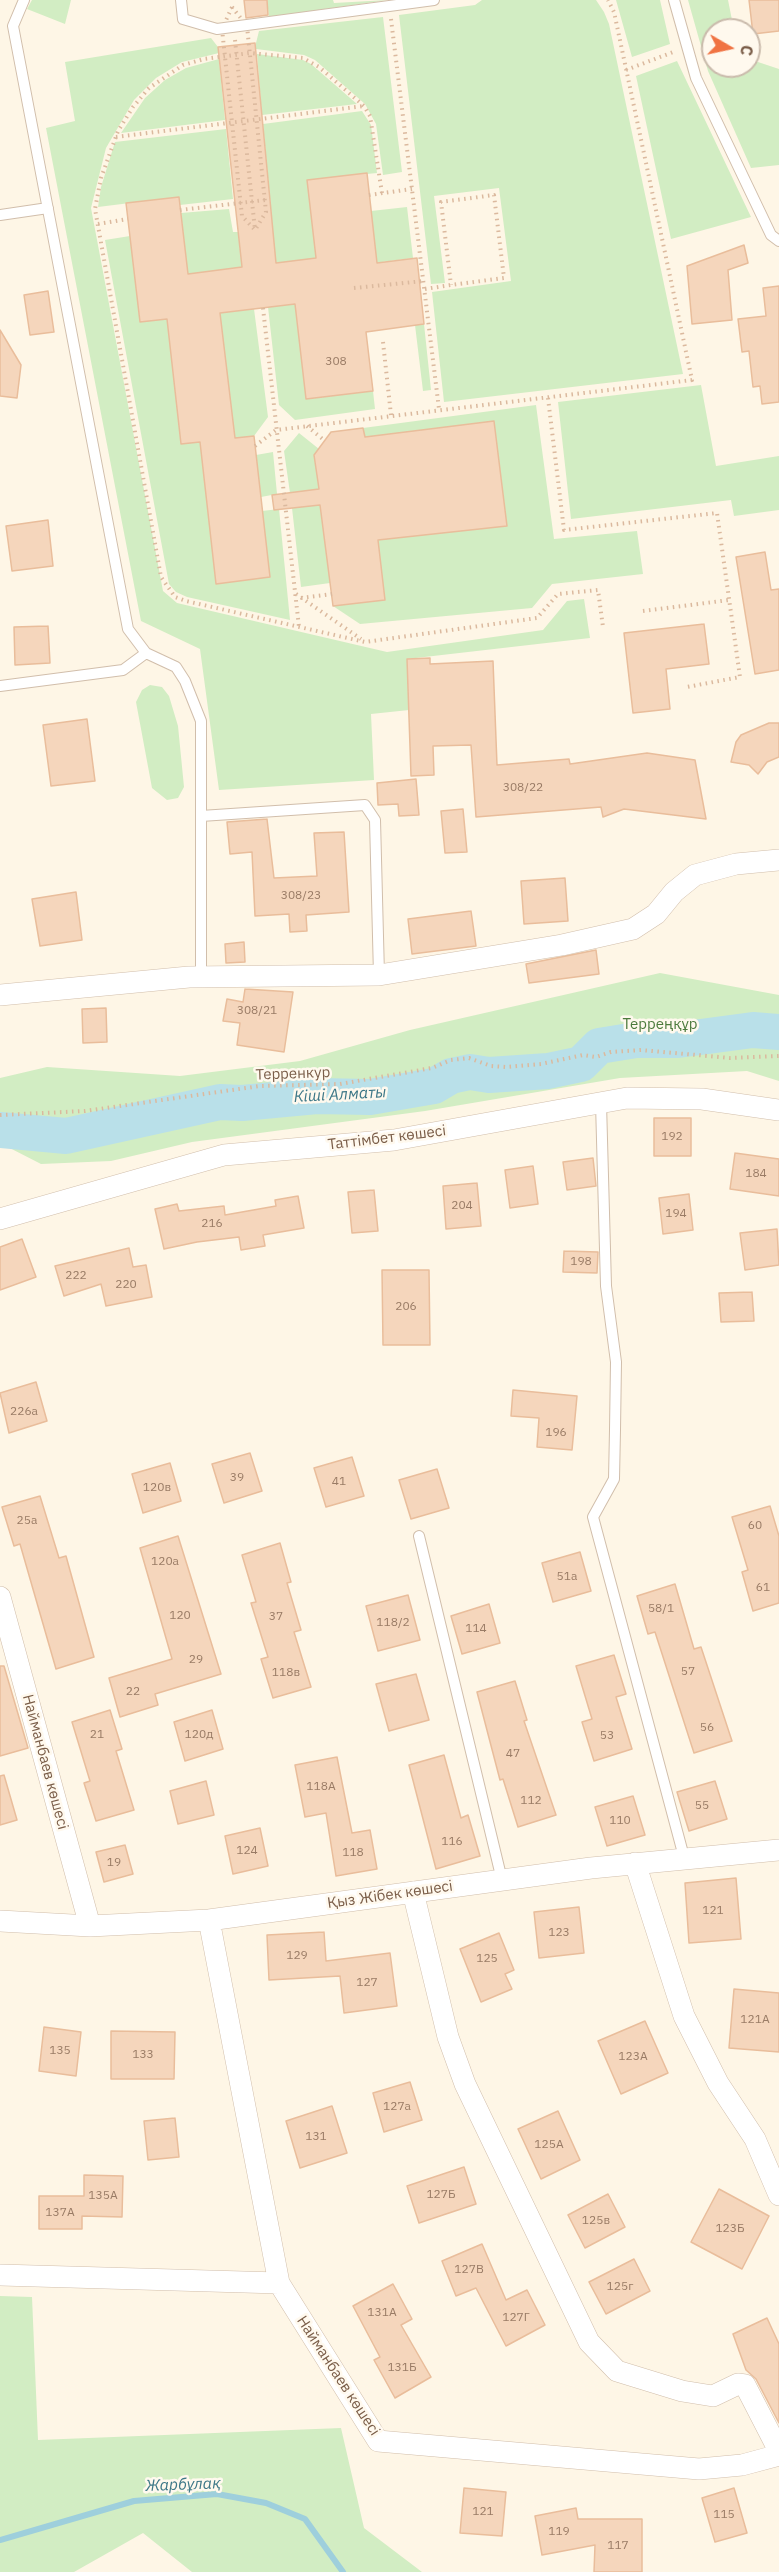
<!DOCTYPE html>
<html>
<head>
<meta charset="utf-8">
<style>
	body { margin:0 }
	#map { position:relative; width:779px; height:2572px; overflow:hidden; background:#fef6e6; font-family:"IBM Plex Sans",sans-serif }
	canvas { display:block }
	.north { position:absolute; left:701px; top:18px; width:60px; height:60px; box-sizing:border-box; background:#fff9ee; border:2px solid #cabbac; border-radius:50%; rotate:99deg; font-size:16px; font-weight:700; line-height:24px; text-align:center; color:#7a5d48 }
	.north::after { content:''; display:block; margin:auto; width:21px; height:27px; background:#f07343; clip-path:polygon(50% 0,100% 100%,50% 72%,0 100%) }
</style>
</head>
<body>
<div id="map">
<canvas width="779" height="2572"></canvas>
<div class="north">С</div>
</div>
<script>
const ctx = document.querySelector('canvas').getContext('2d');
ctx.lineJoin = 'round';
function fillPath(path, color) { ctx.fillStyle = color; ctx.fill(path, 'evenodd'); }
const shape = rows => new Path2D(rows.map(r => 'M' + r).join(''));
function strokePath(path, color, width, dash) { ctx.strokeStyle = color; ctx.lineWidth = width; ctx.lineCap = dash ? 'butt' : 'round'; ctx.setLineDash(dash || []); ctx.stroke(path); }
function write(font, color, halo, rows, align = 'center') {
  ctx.font = font + ' "IBM Plex Sans",sans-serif'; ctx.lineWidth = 5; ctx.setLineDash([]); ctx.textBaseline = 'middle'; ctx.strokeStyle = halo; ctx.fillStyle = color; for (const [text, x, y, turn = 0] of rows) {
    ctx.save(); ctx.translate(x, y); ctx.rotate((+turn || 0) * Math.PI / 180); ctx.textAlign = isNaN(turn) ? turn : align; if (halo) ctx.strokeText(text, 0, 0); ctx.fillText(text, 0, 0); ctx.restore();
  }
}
fillPath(shape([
	[32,0,71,0,65,24,27,9],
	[267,0,333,0,334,3,388,0,269,17],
	[482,0,596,0,604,12,609,24,683,374,444,402,432,292,511,281,499,188,434,196,445,283,431,284,399,15,475,5],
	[616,0,660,0,670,44,632,57],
	[688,0,728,0,734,30,713,30,713,66,749,66,749,59,779,69,779,165,751,168,708,71],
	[383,17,402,172,383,175,376,124,365,104,315,60,304,55,256,49,256,43,259,31],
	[211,38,218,47,219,53,182,62,156,78,134,100,106,148,91,208,163,591,177,603,387,652,543,630,567,601,584,599,590,638,407,659,409,710,371,714,374,780,219,790,200,649,141,621,46,128,75,121,65,62],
	[257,54,303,60,311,64,357,104,262,115],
	[219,59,225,120,121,133,145,98,165,80,186,68],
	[677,61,751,217,671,239,636,76],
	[362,111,371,125,377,173,307,180,316,258,276,263,263,124],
	[226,129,233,199,180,205,178,197,98,207,101,187,115,142],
	[407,207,413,258,351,266,371,211],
	[229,209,233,232,238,232,242,267,188,274,181,213],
	[130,236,140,322,167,319,181,444,200,442,262,511,279,509,290,620,187,597,176,592,169,584,105,240],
	[295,304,307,399,373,391,375,409,295,420,279,405,268,307],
	[254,309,268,417,254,436,235,438,220,313],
	[424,324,431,390,423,391,415,325],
	[701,385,716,466,779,456,779,510,734,516,731,500,571,519,558,402],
	[536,405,554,539,637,531,643,574,552,584,532,608,360,624,333,606,385,600,378,540,507,525,494,421,365,437,363,428],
	[299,433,319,449,314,455,319,489,290,493,284,451],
	[273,452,277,494,261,497,256,455],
	[320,505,330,583,301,587,292,508],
	[150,685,162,687,169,696,178,726,184,787,178,798,167,800,152,788,136,702,142,690],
	[660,973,779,995,779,1081,747,1071,620,1078,425,1111,192,1142,111,1161,41,1164,0,1143,0,1078,47,1067,180,1076,300,1061,410,1030],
	[0,2296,32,2297,38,2440,341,2428,364,2528,422,2572,192,2572,143,2533,74,2572,0,2572]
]), '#d2edc3');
strokePath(shape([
	[0,2540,134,2501,217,2494,266,2503,305,2519,343,2572]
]), '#9ecfdc', 6);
strokePath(shape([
	[0,1130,66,1136,220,1102,242,1103,317,1096,370,1097,434,1086,451,1076,470,1072,489,1075,548,1071,581,1064,599,1046,636,1040,678,1040,753,1030,779,1032]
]), '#b9e0e9', 36);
const building = shape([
	[244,0,267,0,268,15,246,18,244,0],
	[749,0,779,0,779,31,753,34,749,0],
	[255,43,276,263,316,258,307,180,367,173,377,263,417,258,424,324,366,332,373,391,306,399,295,304,220,313,235,438,254,436,270,577,216,584,200,442,181,444,167,319,140,322,126,203,179,197,188,274,242,267,218,47,255,43],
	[744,245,748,263,728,270,732,320,692,324,687,266,744,245],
	[779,286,779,402,762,404,760,386,753,387,749,351,742,352,738,319,766,316,763,288,779,286],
	[48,291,54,332,30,335,24,295,48,291],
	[0,330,21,365,17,398,0,396,0,330],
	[494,421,507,526,378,540,385,600,333,606,320,505,274,510,272,495,319,489,314,455,331,432,363,428,365,437,494,421],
	[48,520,53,566,12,571,6,526,48,520],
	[765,552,771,590,779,589,779,670,755,674,736,557,765,552],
	[704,624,709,664,666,669,670,709,633,713,624,633,704,624],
	[48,626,50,663,15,665,14,627,48,626],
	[430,658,430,664,493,661,497,765,569,759,570,764,647,753,695,760,706,819,624,809,603,817,601,807,476,817,471,745,433,746,434,775,411,776,407,659,430,658],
	[87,719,95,781,51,786,43,725,87,719],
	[769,723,779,723,779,757,767,762,758,774,749,765,731,762,736,742,741,735,769,723],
	[416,779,419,815,399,816,398,804,378,805,377,783,416,779],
	[463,809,467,852,445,853,441,811,463,809],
	[267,819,274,878,317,876,314,833,344,832,349,912,306,915,307,931,290,932,289,914,255,916,252,852,230,854,227,822,267,819],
	[565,878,568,921,524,924,521,881,565,878],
	[76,892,82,940,40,946,32,899,76,892],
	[471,911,476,946,412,954,408,919,471,911],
	[244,942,245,962,226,963,225,944,244,942],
	[596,950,599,974,529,983,526,964,596,950],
	[245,989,293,992,284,1052,237,1045,240,1023,223,1021,227,999,243,1002,245,989],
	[106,1008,107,1042,83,1043,82,1009,106,1008],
	[654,1118,691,1118,691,1156,654,1156,654,1118],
	[735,1153,779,1159,779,1196,730,1189,735,1153],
	[593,1158,596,1186,567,1190,563,1162,593,1158],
	[533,1166,538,1204,510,1208,505,1170,533,1166],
	[477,1183,481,1226,446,1229,443,1186,477,1183],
	[374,1190,378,1231,352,1233,348,1192,374,1190],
	[689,1194,693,1230,663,1234,659,1198,689,1194],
	[298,1196,304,1228,263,1235,265,1246,241,1250,239,1237,197,1242,164,1249,155,1209,177,1204,179,1211,224,1206,225,1215,276,1206,275,1200,298,1196],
	[777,1229,779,1265,745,1270,740,1233,777,1229],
	[22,1239,36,1277,0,1290,0,1247,22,1239],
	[129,1248,133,1267,146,1265,152,1297,106,1306,101,1284,64,1296,55,1266,129,1248],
	[564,1251,598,1252,597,1273,563,1272,564,1251],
	[382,1270,429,1270,430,1345,383,1345,382,1270],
	[752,1292,754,1321,721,1322,719,1293,752,1292],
	[36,1382,47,1421,9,1433,0,1393,36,1382],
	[513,1390,577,1396,572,1450,537,1447,539,1418,511,1416,513,1390],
	[250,1453,262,1491,224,1503,212,1464,250,1453],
	[352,1457,364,1496,326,1507,314,1468,352,1457],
	[170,1463,181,1501,143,1513,132,1474,170,1463],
	[437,1469,449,1508,411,1519,399,1480,437,1469],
	[40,1496,59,1558,66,1556,94,1657,56,1669,20,1544,14,1546,2,1507,40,1496],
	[770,1506,779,1536,779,1603,753,1611,742,1572,748,1570,732,1517,770,1506],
	[178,1536,221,1674,155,1694,158,1705,120,1717,109,1678,172,1659,140,1548,178,1536],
	[280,1543,291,1582,287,1583,301,1630,294,1632,311,1687,273,1698,261,1659,268,1657,251,1603,256,1602,242,1555,280,1543],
	[580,1552,591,1591,553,1602,542,1563,580,1552],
	[675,1584,694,1649,701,1647,732,1741,694,1753,655,1632,648,1634,637,1596,675,1584],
	[408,1595,420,1640,378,1651,366,1606,408,1595],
	[489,1604,500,1643,462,1654,451,1616,489,1604],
	[614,1655,626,1694,616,1697,632,1749,594,1761,582,1722,592,1719,576,1666,614,1655],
	[0,1666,4,1666,28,1748,0,1756,0,1666],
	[416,1674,429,1720,389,1731,376,1684,416,1674],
	[515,1681,527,1720,524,1721,556,1815,518,1827,503,1779,500,1780,477,1692,515,1681],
	[110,1710,122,1749,116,1751,134,1810,96,1821,84,1783,90,1781,72,1722,110,1710],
	[212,1710,223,1749,185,1761,174,1722,212,1710],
	[444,1755,461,1818,468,1815,480,1856,436,1869,409,1765,444,1755],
	[337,1757,352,1833,370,1830,377,1869,336,1876,326,1813,305,1817,295,1765,337,1757],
	[4,1775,17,1820,0,1825,0,1776,4,1775],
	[206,1781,214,1815,178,1824,170,1791,206,1781],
	[715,1781,727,1819,689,1831,677,1792,715,1781],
	[633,1796,645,1835,607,1846,595,1807,633,1796],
	[260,1828,268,1866,233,1874,225,1836,260,1828],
	[125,1845,133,1874,104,1882,96,1852,125,1845],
	[736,1878,741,1939,689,1943,685,1883,736,1878],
	[579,1907,584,1953,539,1958,534,1912,579,1907],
	[324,1932,326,1961,390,1953,397,2006,344,2013,340,1976,269,1980,267,1935,324,1932],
	[499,1933,514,1970,505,1974,512,1989,481,2002,460,1949,499,1933],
	[734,1989,779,1993,779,2052,729,2048,734,1989],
	[645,2021,668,2073,621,2094,598,2041,645,2021],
	[44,2027,81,2032,76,2076,39,2071,44,2027],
	[111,2031,175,2032,174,2079,111,2079,111,2031],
	[410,2082,422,2120,384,2132,373,2093,410,2082],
	[332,2106,347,2153,300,2168,286,2121,332,2106],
	[558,2111,580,2160,541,2179,518,2129,558,2111],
	[175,2118,179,2157,148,2160,144,2121,175,2118],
	[464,2167,476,2204,419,2223,407,2186,464,2167],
	[84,2175,123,2176,122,2217,82,2216,82,2229,39,2229,39,2196,84,2196,84,2175],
	[719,2189,769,2216,742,2269,691,2242,719,2189],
	[608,2194,625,2227,585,2248,568,2215,608,2194],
	[482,2244,506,2300,527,2290,545,2325,506,2346,476,2288,456,2296,442,2261,482,2244],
	[634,2259,650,2291,606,2314,589,2282,634,2259],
	[393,2284,412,2319,401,2325,431,2377,395,2398,374,2360,380,2357,353,2306,393,2284],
	[767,2318,779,2344,779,2423,756,2379,746,2370,733,2334,767,2318],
	[464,2488,506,2492,502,2536,460,2533,464,2488],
	[734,2488,747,2533,715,2542,702,2498,734,2488],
	[576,2508,578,2519,642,2519,642,2572,594,2572,595,2545,542,2555,535,2516,576,2508]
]);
fillPath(building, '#f5d6bc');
strokePath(building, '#e9bd9b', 1.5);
const service = shape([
	[24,0,13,26,128,629,146,653,176,667,185,681,201,721,201,977],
	[181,0,183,19,217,29,434,0],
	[674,0,696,78,771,235,779,241],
	[0,215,48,208],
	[0,686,123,670,146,653],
	[201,816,365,805,375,820,379,975],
	[601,1103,606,1286,616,1362,615,1430,614,1479,593,1517,684,1857],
	[419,1536,502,1880]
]);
const minor = shape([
	[0,995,189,977,379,975,562,945,633,929,656,914,674,892,695,875,736,864,779,860],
	[0,1219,224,1155,394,1140,627,1098,702,1099,779,1110],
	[0,1597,90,1926],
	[635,1863,684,2016,718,2083,755,2139,779,2195],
	[413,1892,448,2037,465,2084,589,2342,617,2371,682,2391,713,2396,738,2384,745,2385,779,2451],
	[209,1920,279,2283,378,2441,699,2469,742,2465,779,2455],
	[0,1921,90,1926,209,1920,591,1868,779,1850],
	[0,2275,279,2283]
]);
strokePath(service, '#d1beab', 12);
strokePath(minor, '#d1beab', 22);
strokePath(shape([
	[232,7,247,26,266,212,255,230,242,216,222,29,232,7],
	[391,19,439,409],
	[235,40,255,230],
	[626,70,676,51],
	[116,137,364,106],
	[382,193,370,116,364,106,319,67,303,58,250,53,204,59,183,65,149,88,133,107,118,131,101,178,95,209,161,577,175,597,186,601,365,642,537,618,558,594,598,590,603,627],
	[369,195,412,189],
	[180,210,265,200],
	[98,224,128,219],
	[354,288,424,281],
	[425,289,451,285,504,278,494,195,441,202,451,285],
	[263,308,299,627],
	[383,342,391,415],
	[548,398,564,530,717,513,740,677,687,687],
	[307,426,325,441],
	[255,446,276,430,692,380,614,12,608,0],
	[296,594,361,639],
	[301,598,332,594],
	[643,611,729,600],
	[0,1115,85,1111,260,1086,340,1084,432,1068,451,1060,469,1058,491,1066,506,1067,541,1064,583,1055,596,1057,611,1052,641,1050,730,1058,779,1056]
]), '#dbb99e', 4, [1.5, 4.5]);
strokePath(service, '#fff', 10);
strokePath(minor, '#fff', 21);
write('12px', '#997b65', null, [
	["308",336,362],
	["308/22",523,788],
	["308/23",301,896],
	["308/21",257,1011],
	["192",672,1137],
	["184",756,1174],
	["204",462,1206],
	["194",676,1214],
	["216",212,1224],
	["198",581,1262],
	["222",76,1276],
	["220",126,1285],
	["206",406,1307],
	["226а",24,1412],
	["196",556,1433],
	["39",237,1478],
	["41",339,1482],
	["120в",157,1488],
	["25а",27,1521],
	["60",755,1526],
	["120а",165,1562],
	["51а",567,1577],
	["61",763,1588],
	["58/1",661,1609],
	["120",180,1616],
	["37",276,1617],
	["118/2",393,1623],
	["114",476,1629],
	["29",196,1660],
	["57",688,1672],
	["118в",286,1673],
	["22",133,1692],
	["56",707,1728],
	["21",97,1735],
	["120д",199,1735],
	["53",607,1736],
	["47",513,1754],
	["118А",321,1787],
	["112",531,1801],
	["55",702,1806],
	["110",620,1821],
	["116",452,1842],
	["124",247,1851],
	["118",353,1853],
	["19",114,1863],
	["121",713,1911],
	["123",559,1933],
	["129",297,1956],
	["125",487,1959],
	["127",367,1983],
	["121А",755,2020],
	["135",60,2051],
	["133",143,2055],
	["123А",633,2057],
	["127а",397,2107],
	["131",316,2137],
	["125А",549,2145],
	["127Б",441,2195],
	["135А",103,2196],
	["137А",60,2213],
	["125в",596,2221],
	["123Б",730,2229],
	["127В",469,2270],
	["125г",620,2287],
	["131А",382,2313],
	["127Г",516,2318],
	["131Б",402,2368],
	["121",483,2512],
	["115",724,2515],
	["119",559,2532],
	["117",618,2546]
]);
write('15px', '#4c7a3c', '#fff9ee', [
	["Терреңқұр",660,1025]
]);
write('15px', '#7a5d48', '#fff9ee', [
	["Терренкур",293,1074,-2],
	["Таттімбет көшесі",387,1138,-7],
	["Найманбаев көшесі",45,1762,75],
	["Қыз Жібек көшесі",390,1895,-8],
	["Найманбаев көшесі",338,2376,57]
]);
write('italic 16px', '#3d7787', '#fff9ee', [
	["Кіші Алматы",340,1095,-3],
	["Жарбұлақ",183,2485,-2]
]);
</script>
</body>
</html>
